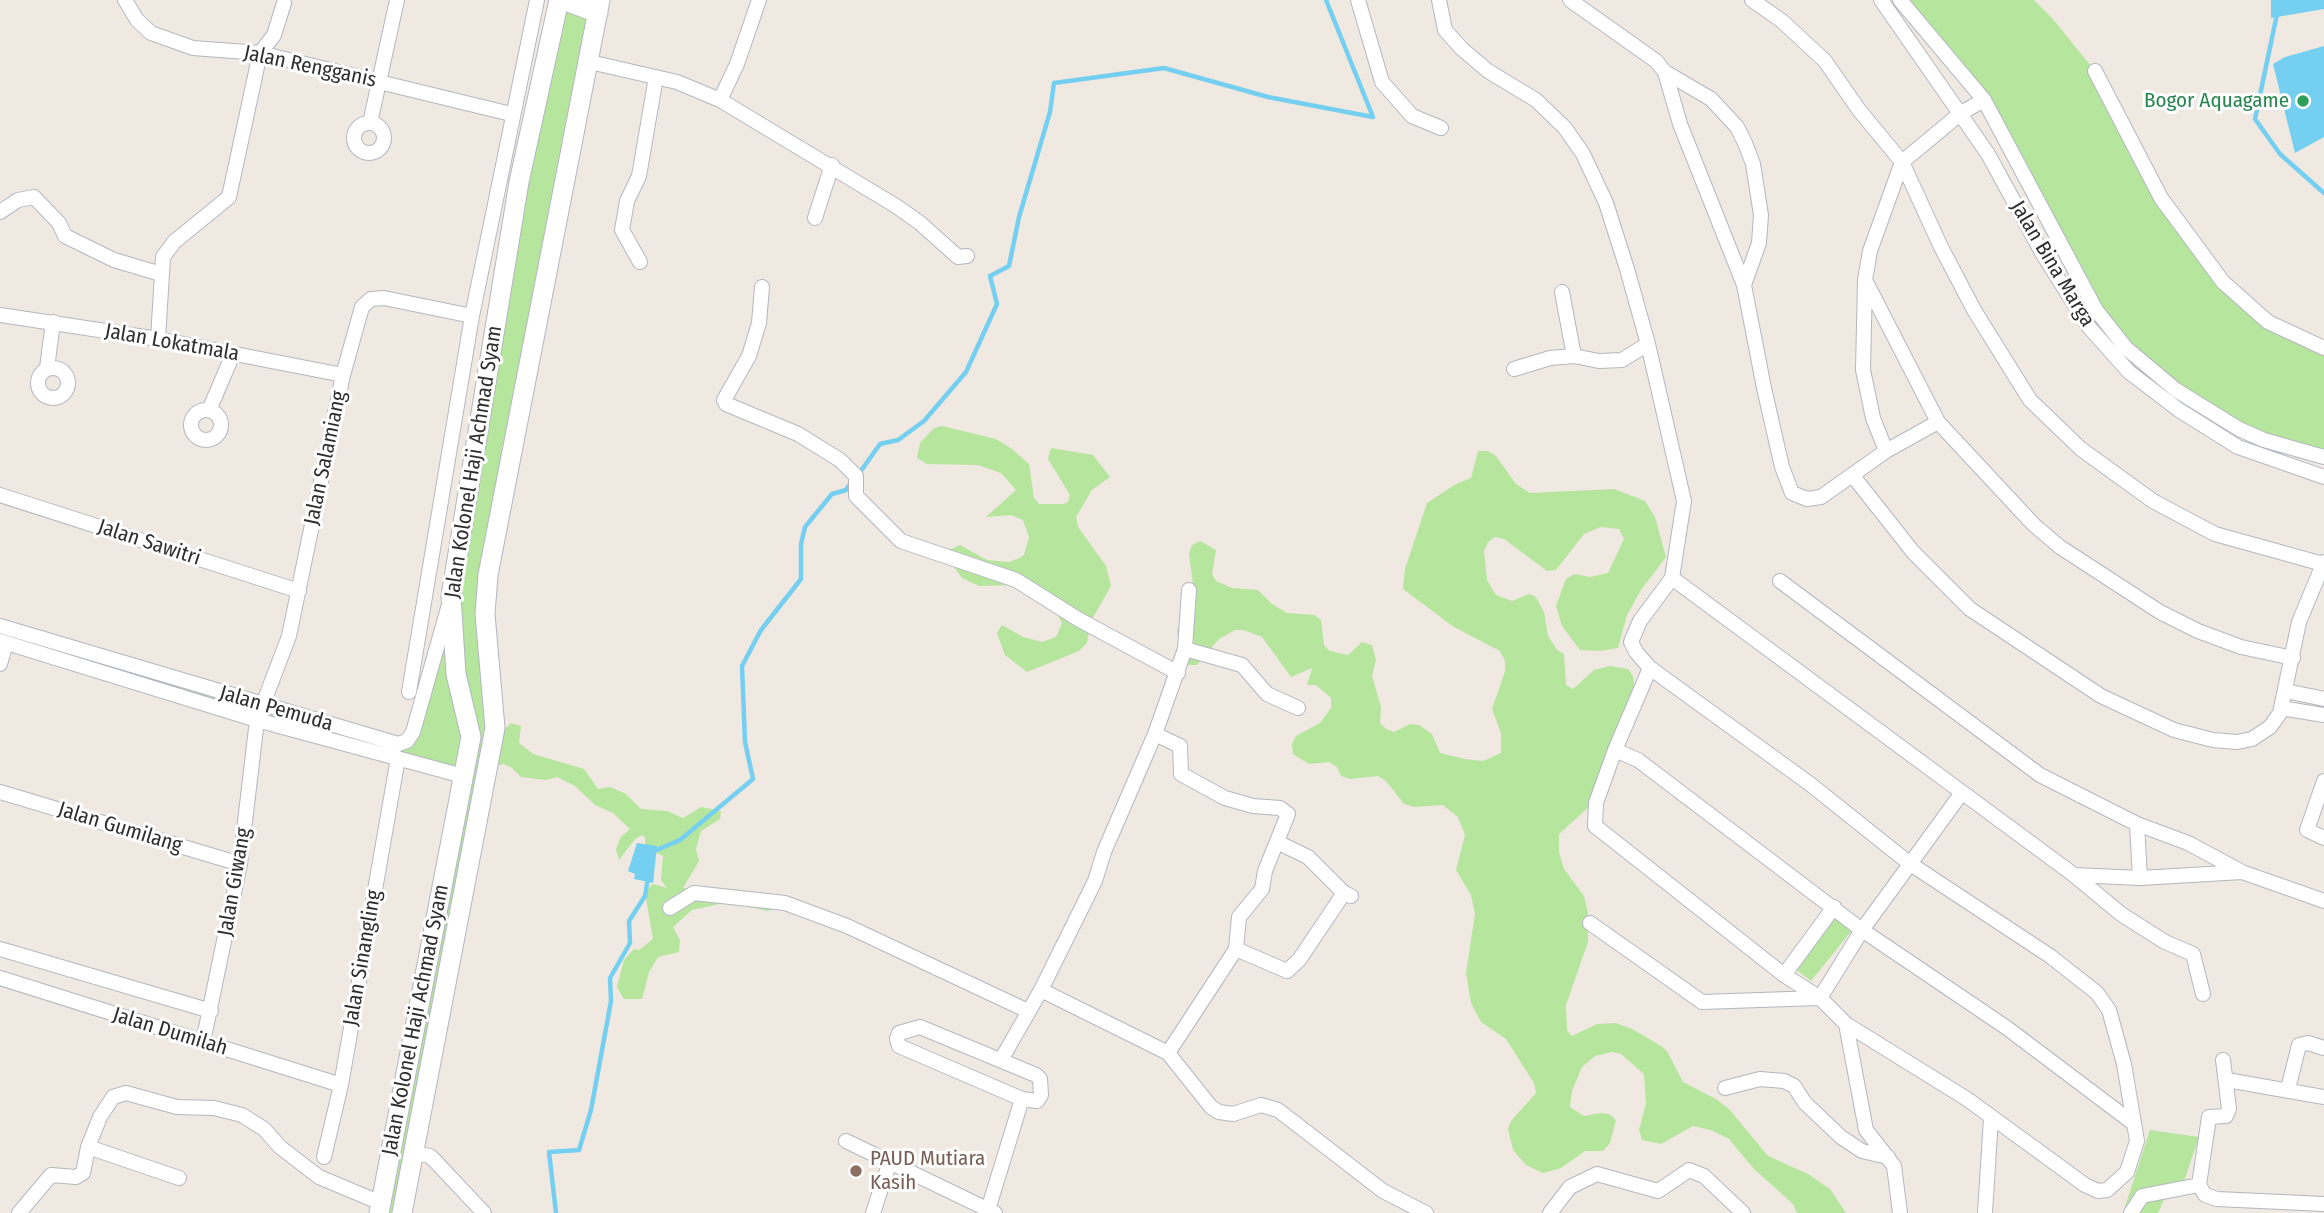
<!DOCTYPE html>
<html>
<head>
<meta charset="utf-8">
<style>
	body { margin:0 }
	canvas { display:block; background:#efe9e1 }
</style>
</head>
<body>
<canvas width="2324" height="1213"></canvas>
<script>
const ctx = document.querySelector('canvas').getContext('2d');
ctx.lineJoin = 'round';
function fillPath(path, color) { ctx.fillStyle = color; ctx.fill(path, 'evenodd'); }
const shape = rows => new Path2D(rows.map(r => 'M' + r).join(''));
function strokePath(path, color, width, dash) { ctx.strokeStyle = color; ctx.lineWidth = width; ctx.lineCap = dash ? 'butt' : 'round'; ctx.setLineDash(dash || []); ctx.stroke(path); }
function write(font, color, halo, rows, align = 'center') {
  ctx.font = font + ' "Fira Sans Condensed",sans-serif'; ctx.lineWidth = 6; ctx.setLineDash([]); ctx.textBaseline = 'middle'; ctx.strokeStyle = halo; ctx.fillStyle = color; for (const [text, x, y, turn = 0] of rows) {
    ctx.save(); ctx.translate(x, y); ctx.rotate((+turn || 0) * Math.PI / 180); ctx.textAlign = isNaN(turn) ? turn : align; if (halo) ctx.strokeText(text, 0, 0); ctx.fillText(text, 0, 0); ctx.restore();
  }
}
fillPath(shape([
	[559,0,600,0,488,571,501,732,511,723,521,726,519,743,533,754,584,769,598,789,610,787,626,794,641,809,667,811,683,818,701,807,721,811,720,819,701,831,696,849,699,861,683,888,735,889,761,894,778,908,767,911,729,902,692,910,673,927,680,940,679,952,658,957,649,972,642,999,624,999,617,987,624,960,634,949,639,950,653,939,645,892,653,884,667,888,661,880,663,856,645,847,645,837,642,835,635,839,619,860,616,849,620,838,630,829,613,813,595,805,575,786,557,777,546,780,521,777,511,767,503,764,488,769,402,1213,379,1213,463,776,0,641,0,626,407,741,451,597],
	[1900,0,2034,0,2052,18,2095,71,2161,198,2223,282,2268,322,2324,348,2324,457,2264,440,2150,370,2095,310,1984,100],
	[942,426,996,439,1012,449,1029,464,1034,498,1039,504,1063,504,1068,502,1070,495,1048,459,1051,448,1093,455,1110,477,1092,490,1076,517,1078,527,1106,566,1111,586,1091,621,1087,643,1079,651,1027,672,1005,655,997,633,1002,625,1023,637,1042,642,1056,637,1062,623,1055,610,1036,601,1027,589,1015,585,979,586,962,578,952,564,951,549,960,545,987,560,1009,562,1020,558,1024,555,1029,537,1023,520,1011,515,986,517,1016,490,1001,473,978,465,927,464,917,458,920,443,934,428],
	[1478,451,1488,451,1496,456,1516,484,1530,493,1614,489,1645,501,1655,517,1666,557,1641,590,1627,615,1618,648,1599,651,1580,650,1562,626,1556,606,1566,579,1574,574,1590,577,1608,573,1624,539,1619,529,1601,527,1584,534,1556,570,1547,571,1504,539,1495,537,1488,542,1484,551,1487,580,1496,595,1512,601,1529,594,1536,597,1544,612,1548,636,1557,650,1564,654,1566,685,1573,689,1594,670,1610,666,1628,669,1633,676,1635,692,1591,805,1559,834,1559,852,1564,869,1584,896,1588,914,1588,942,1566,1005,1567,1030,1572,1036,1597,1024,1616,1023,1632,1029,1661,1046,1667,1051,1683,1082,1716,1099,1729,1109,1768,1156,1808,1174,1830,1189,1846,1213,1797,1213,1793,1204,1754,1169,1729,1139,1711,1130,1693,1126,1661,1144,1642,1140,1639,1130,1646,1103,1644,1074,1621,1054,1612,1052,1595,1056,1582,1067,1572,1091,1570,1107,1584,1116,1601,1113,1609,1114,1616,1120,1610,1143,1603,1151,1585,1151,1561,1168,1543,1173,1526,1165,1513,1150,1508,1129,1511,1121,1536,1093,1534,1083,1506,1039,1481,1022,1471,1003,1466,973,1475,914,1471,895,1456,870,1465,835,1458,817,1443,805,1414,807,1404,804,1386,781,1378,776,1350,779,1341,776,1337,767,1329,762,1309,764,1293,754,1292,744,1296,736,1320,723,1331,708,1331,698,1316,685,1307,685,1312,668,1291,677,1262,637,1244,630,1235,630,1219,639,1197,665,1188,665,1181,659,1177,630,1189,603,1193,584,1189,554,1192,545,1200,541,1216,550,1212,574,1216,581,1232,588,1258,590,1272,604,1287,613,1314,615,1321,620,1324,645,1330,651,1348,655,1362,642,1372,645,1376,660,1372,676,1381,707,1380,723,1386,729,1394,732,1410,724,1419,725,1432,734,1440,753,1465,759,1483,761,1501,753,1501,733,1492,709,1505,671,1505,661,1500,651,1454,627,1403,589,1405,569,1427,503,1456,484,1471,478],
	[1836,916,1853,929,1811,981,1794,968],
	[2150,1130,2199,1137,2181,1190,2165,1197,2158,1213,2123,1213]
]), '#b6e59e');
fillPath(shape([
	[2271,0,2324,0,2324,9,2271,18],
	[2324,46,2324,137,2295,153,2273,64,2285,57],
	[637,843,657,846,653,883,634,879,635,874,628,871]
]), '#75cff0');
strokePath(shape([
	[2277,14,2255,119,2280,154,2324,193],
	[858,475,880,444,898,440,924,421,966,372,997,304,990,276,1009,266,1019,217,1050,112,1054,83,1164,68,1268,97,1373,117,1326,0],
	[652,852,680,840,753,779,745,742,742,666,761,630,801,579,801,544,805,527,832,494,846,490,852,481],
	[556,1213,549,1152,579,1150,591,1110,611,1001,610,978,630,943,629,921,645,896,648,878]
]), '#75cff0', 4.5);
const minor = shape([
	[125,0,137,20,151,33,193,48,260,53,511,114],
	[1358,0,1382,82,1412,116,1441,128],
	[1439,0,1445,30,1462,49,1488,71,1536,100,1565,128,1583,154,1606,203,1627,269,1648,344,1684,501,1672,578,1640,621,1631,642,1636,652,1650,668,1810,784,1909,863,2050,956,2097,993,2109,1010,2124,1064,2137,1141,2127,1172,2107,1190,2098,1191,2085,1185,1967,1099,1846,1024,1820,998,1784,975,1595,826,1596,803,1615,750,1638,760,1862,930,2007,1028,2133,1123],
	[1570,0,1656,61,1665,72,1680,124,1744,285,1764,388,1782,467,1792,493,1807,499,1821,497,1886,451,1938,422],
	[1752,0,1782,21,1825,61,1859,110,1902,162,1941,247,1974,310,2030,400,2081,449,2153,501,2215,534,2323,564],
	[1881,0,1988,154,2041,251,2088,326,2129,372,2179,410,2238,447,2324,477],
	[1900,0,1984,100,2096,310,2126,348,2176,390,2239,429,2264,440,2324,457],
	[590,62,677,82,720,100,896,206,920,223,958,257,967,256],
	[2095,71,2161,198,2223,282,2268,322,2324,348],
	[1665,72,1711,99,1737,127,1745,143,1753,164,1761,215,1759,243,1744,285],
	[720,100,737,64,759,0],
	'354 138a15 15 0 1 1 30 0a15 15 0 1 1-30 0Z',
	[370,123,397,0],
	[0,212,18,200,34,197,59,223,65,236,114,260,161,274],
	[815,218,832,165],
	[640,262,622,230,627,201,639,176,656,77],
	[1865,280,1938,422,2034,525,2060,547,2160,612,2198,631,2241,647,2293,658],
	[762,287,759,323,749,356,724,400,726,404,798,434,840,460,856,476,856,496,901,541,1016,580,1078,619,1178,673],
	[1562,292,1574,356,1599,361,1622,360,1648,344],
	[0,315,158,339,343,375],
	[158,339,163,257,174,242,229,197,260,53,274,35,284,3],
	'38 383a15 15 0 1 1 30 0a15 15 0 1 1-30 0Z',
	[47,368,53,322],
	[1514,369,1550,358,1574,356],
	[210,408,233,354],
	'191 425a15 15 0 1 1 30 0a15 15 0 1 1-30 0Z',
	[1886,451,1873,418,1863,370,1865,280,1870,251,1902,162,1961,113,1984,100],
	[1853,476,1913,552,1970,609,2101,696,2174,730,2213,740,2237,742,2252,739,2270,727,2280,713,2299,622,2324,562],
	[0,495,299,591],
	[1672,578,2074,875,2121,914,2165,942,2193,954,2203,994],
	[1780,581,2040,775,2137,824,2188,843,2242,872],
	[0,626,398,744,407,741,413,732,448,608],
	[0,641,257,720,463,776],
	[1185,649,1242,665,1267,694,1298,708],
	[0,664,6,643],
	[2286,691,2324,699],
	[409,692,472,316,537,0],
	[2281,708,2324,715],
	[1155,734,1180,746,1181,774,1225,798,1253,806,1280,808,1288,814,1265,871,1262,889,1239,917,1236,949,1168,1053],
	[1615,750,1650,668],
	[2324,781,2307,830,2324,838],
	[0,792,240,864],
	[2137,824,2140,878],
	[1277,842,1308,857,1344,893,1351,896],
	[2074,875,2140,878,2242,872,2324,901],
	[670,908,694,893,785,903,847,926,1028,1011],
	[1590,923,1702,1002,1818,998],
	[0,949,211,1011],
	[1236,949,1287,971,1299,960,1344,893],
	[1784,975,1834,907],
	[0,978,341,1085],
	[1041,990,1168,1053,1211,1107,1219,1112,1233,1114,1261,1105,1278,1110,1383,1191,1426,1213],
	[1820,998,1862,930,1961,794],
	[1846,1024,1866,1130,1894,1166,1900,1213],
	[920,1027,1036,1075,1040,1079,1041,1095,1037,1101,1022,1099,899,1046,897,1039,899,1033,920,1027],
	[203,1042,240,864,257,720,289,636,343,375,362,307,371,299,384,298,472,316],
	[1001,1060,1041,990,1095,881,1104,852,1155,734,1185,649,1189,590],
	[2227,1080,2324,1097],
	[1725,1088,1760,1079,1784,1081,1794,1086,1805,1103,1841,1137,1862,1151,1888,1157],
	[2288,1089,2299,1045,2308,1043,2324,1048],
	[846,1141,995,1213],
	[88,1147,179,1178],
	[414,1153,430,1156,436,1162,484,1213],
	[324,1157,341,1085,398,758],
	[2199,1185,2205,1195,2217,1199,2324,1204],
	[19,1213,51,1175,76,1177,83,1173,88,1147,100,1117,113,1097,126,1093,177,1107,214,1108,242,1115,264,1129,280,1147,319,1177,381,1203],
	[873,1213,890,1161],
	[987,1213,1022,1099],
	[1550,1213,1570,1187,1597,1174,1658,1191,1689,1170,1704,1176,1743,1213],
	[1985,1213,1991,1118],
	[2131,1213,2142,1196,2199,1185,2209,1117,2226,1116,2229,1109,2223,1060]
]);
const secondary = shape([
	[563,0,598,13],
	[379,1213,471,737,456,674,451,596,519,182,559,0],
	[402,1213,495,728,485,614,488,575,600,0]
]);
strokePath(minor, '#b4b7c1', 16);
strokePath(secondary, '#b4b7c1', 21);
strokePath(minor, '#fff', 14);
strokePath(secondary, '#fff', 19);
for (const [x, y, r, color] of [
	[2303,101,7,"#2e9e5b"],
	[856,1171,7,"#8d6e63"]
]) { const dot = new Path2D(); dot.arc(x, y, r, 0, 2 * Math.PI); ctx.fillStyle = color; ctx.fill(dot); strokePath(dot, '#fff', 2.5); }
write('21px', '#2e2e2e', '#fff', [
	["Jalan Rengganis",310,67,12],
	["Jalan Bina Marga",2052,264,59],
	["Jalan Lokatmala",172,343,10],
	["Jalan Salamiang",326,458,-78],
	["Jalan Kolonel Haji Achmad Syam",474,462,-81],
	["Jalan Sawitri",149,543,18],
	["Jalan Pemuda",276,709,16],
	["Jalan Gumilang",120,828,17],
	["Jalan Giwang",235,882,-80],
	["Jalan Sinangling",363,958,-80],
	["Jalan Kolonel Haji Achmad Syam",416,1020,-79],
	["Jalan Dumilah",170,1032,17]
]);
write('21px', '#27864d', '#fff', [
	["Bogor Aquagame",2289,101]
], 'right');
write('21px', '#785e54', '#fff', [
	["PAUD Mutiara",870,1159],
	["Kasih",870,1183]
], 'left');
</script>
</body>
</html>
